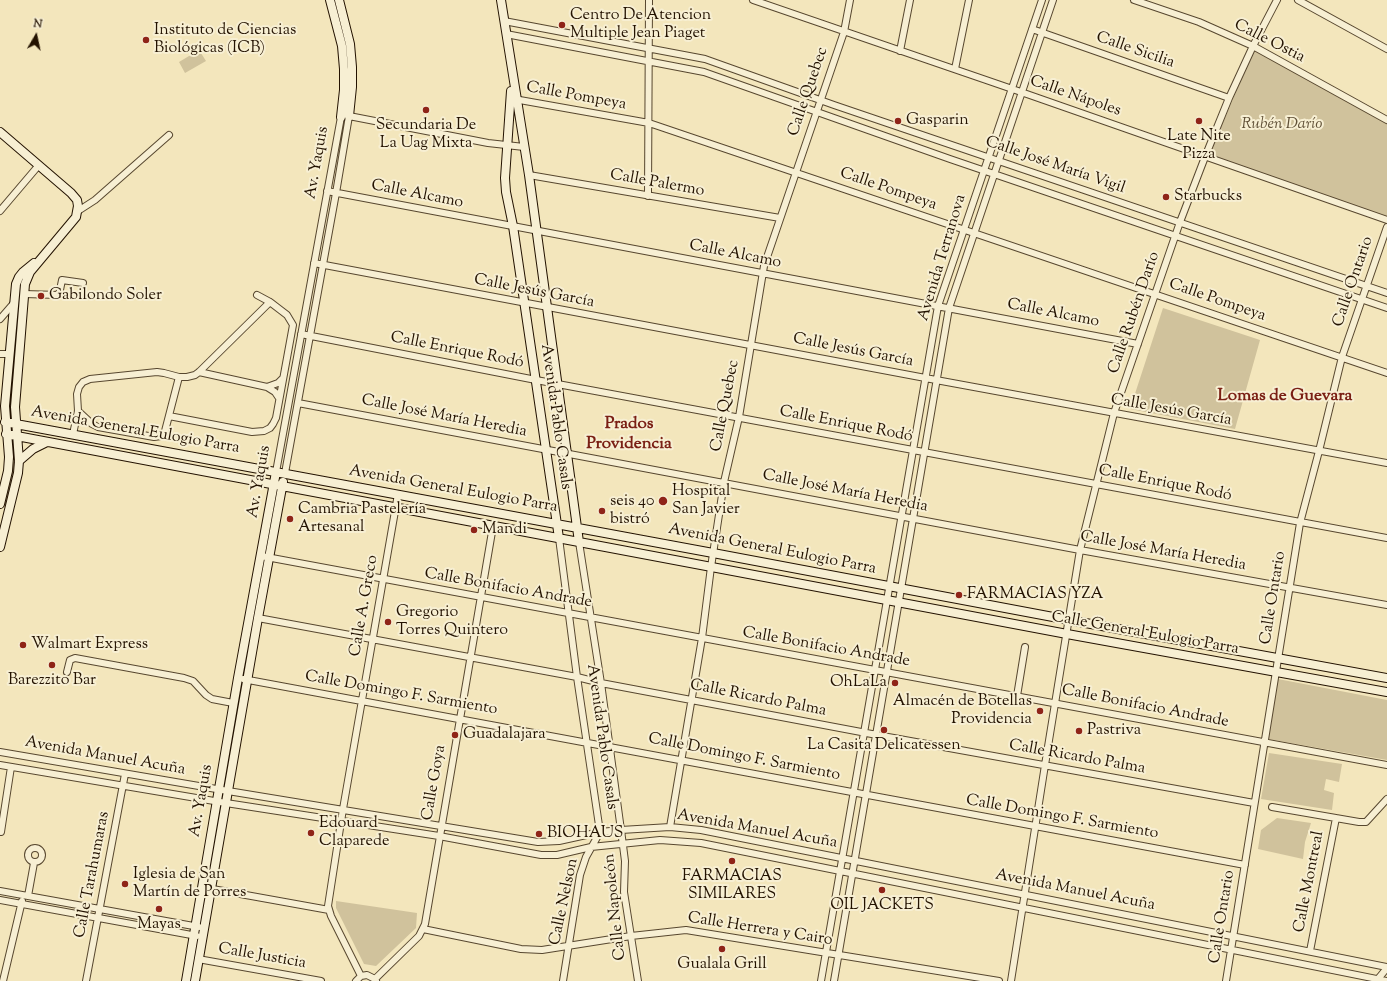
<!DOCTYPE html>
<html>
<head>
<meta charset="utf-8">
<style>
	body { margin:0 }
	#map { position:relative; width:1387px; height:981px; overflow:hidden; background:#f3e6bc; font-family:"Sorts Mill Goudy",serif }
	canvas { display:block }
	.north { position:absolute; left:16px; top:16px; width:40px; height:40px; -webkit-text-stroke:3px #f7efd3; paint-order:stroke; rotate:9deg; font-size:11px; font-weight:700; line-height:16px; text-align:center; color:#231200 }
	.north::after { content:''; display:block; margin:auto; width:14px; height:18px; background:#231200; clip-path:polygon(50% 0,100% 100%,50% 72%,0 100%) }
</style>
</head>
<body>
<div id="map">
<canvas width="1387" height="981"></canvas>
<div class="north">N</div>
</div>
<script>
const ctx = document.querySelector('canvas').getContext('2d');
ctx.lineJoin = 'round';
function fillPath(path, color) { ctx.fillStyle = color; ctx.fill(path, 'evenodd'); }
const shape = rows => new Path2D(rows.map(r => 'M' + r).join(''));
function strokePath(path, color, width, dash) { ctx.strokeStyle = color; ctx.lineWidth = width; ctx.lineCap = dash ? 'butt' : 'round'; ctx.setLineDash(dash || []); ctx.stroke(path); }
function write(font, color, halo, rows, align = 'center') {
  ctx.font = font + ' "Sorts Mill Goudy",serif'; ctx.lineWidth = 4; ctx.setLineDash([]); ctx.textBaseline = 'middle'; ctx.strokeStyle = halo; ctx.fillStyle = color; for (const [text, x, y, turn = 0] of rows) {
    ctx.save(); ctx.translate(x, y); ctx.rotate((+turn || 0) * Math.PI / 180); ctx.textAlign = isNaN(turn) ? turn : align; if (halo) ctx.strokeText(text, 0, 0); ctx.fillText(text, 0, 0); ctx.restore();
  }
}
fillPath(shape([
	[199,50,206,61,185,73,179,62],
	[1254,50,1387,123,1387,220,1209,155],
	[1163,308,1260,340,1235,429,1130,409],
	[1278,679,1387,700,1387,760,1268,739],
	[1269,753,1342,764,1339,782,1326,779,1324,790,1334,793,1332,810,1261,799],
	[1277,818,1311,823,1305,842,1303,859,1258,849,1261,830],
	[336,901,417,913,416,928,376,966,364,964,336,908]
]), '#d0c29c');
const street = shape([
	[753,0,1021,92,1387,220],
	[1134,0,1199,22,1253,46,1387,120],
	[1298,0,1387,49],
	[504,21,705,59,834,105,1387,293],
	[1032,29,1229,98],
	[506,34,704,72,950,159,1387,308],
	[900,51,910,0],
	[955,69,969,0],
	[514,99,649,123,1387,373],
	[529,175,780,218],
	[327,191,1138,344],
	[648,196,649,0],
	[0,211,39,165],
	[78,211,95,200,169,135],
	[314,263,936,380,1387,463],
	[24,294,59,295,62,280,83,283],
	[0,319,14,303],
	[301,334,536,380,1387,538],
	[0,354,9,354],
	[199,372,267,387,275,392,279,398],
	[267,387,278,383,283,378],
	[298,403,1080,550,1387,605],
	[78,411,92,424,98,427,154,437,161,436,165,431,179,377],
	[169,416,252,432,264,431,270,428,273,424,276,418,293,325,287,315,270,302,257,295],
	[73,434,78,411,77,394,79,387,83,382,90,379,157,372,164,373,179,377,187,377,195,375,199,372,270,302],
	[276,472,341,117],
	[285,473,336,193,349,116,488,143,524,147],
	[559,538,577,677,600,832,586,857,580,875,563,981],
	[579,542,601,683,621,830,625,861,624,892,638,981],
	[261,556,1387,765],
	[258,618,577,677,601,683,877,735,1254,803],
	[67,672,70,660,75,658,184,678,193,681,206,695,212,699,233,703],
	[243,679,1245,865],
	[1017,696,1025,647],
	[0,752,228,791,538,842,559,841,600,832,621,830,670,827,701,830,1387,967],
	[0,765,226,803,439,836,541,855,557,855,591,847,660,840,701,843,1387,981],
	[1272,807,1359,822,1366,822,1387,799],
	[670,827,702,638,711,567,724,482,739,417,764,266,844,32,850,0],
	[1,832,11,767],
	'28 855a7 7 0 1 1 14 0a7 7 0 1 1-14 0Z',
	[207,888,329,910],
	[0,891,199,927],
	[28,896,34,863],
	[0,900,197,936],
	[423,929,521,949,542,950,631,936,686,930,999,981],
	[1310,951,1336,818],
	[198,959,321,981],
	[361,976,331,916,328,906,343,809,398,494],
	[375,979,419,936,425,924,493,526],
	[1378,979,1387,968],
	[3,981,22,901],
	[86,981,125,774],
	[356,981,361,976,367,975,373,978,376,981],
	[821,981,938,306,1042,0],
	[834,981,949,308,1053,0],
	[1011,981,1045,765,1080,550,1114,413,1180,222,1205,157,1229,98,1253,46,1277,0],
	[1226,981,1300,523,1319,451,1342,357,1387,227]
]);
const secondary = shape([
	[330,0,342,46,344,69,344,90,341,117],
	[339,0,350,44,352,67,352,87,349,116],
	[501,0,529,175,579,542],
	[511,91,505,178,506,192,513,226,559,538],
	[0,132,71,193,77,200,78,206,76,217,30,272,25,284,15,407,19,461,18,473,0,547],
	[5,422,713,553,1069,620,1387,678],
	[6,434,1067,634,1387,692],
	[19,461,33,449,47,442],
	[0,504,8,471,9,457,5,406,16,284,19,277,23,272,34,263],
	[186,981,238,678,276,472],
	[195,981,258,618,283,482]
]);
strokePath(street, '#57472f', 8);
strokePath(secondary, '#231200', 10);
strokePath(street, '#f7efd3', 6);
strokePath(secondary, '#f7efd3', 8);
for (const [x, y, r, color] of [
	[562,25,4,"#8f2418"],
	[146,40,4,"#8f2418"],
	[426,110,4,"#8f2418"],
	[898,121,4,"#8f2418"],
	[1199,121,4,"#8f2418"],
	[1166,197,4,"#8f2418"],
	[41,296,4,"#8f2418"],
	[663,501,5,"#8f2418"],
	[602,511,4,"#8f2418"],
	[290,519,4,"#8f2418"],
	[474,530,4,"#8f2418"],
	[959,595,4,"#8f2418"],
	[388,622,4,"#8f2418"],
	[23,645,4,"#8f2418"],
	[52,665,4,"#8f2418"],
	[895,683,4,"#8f2418"],
	[1040,711,4,"#8f2418"],
	[884,730,4,"#8f2418"],
	[1079,731,4,"#8f2418"],
	[455,735,4,"#8f2418"],
	[311,833,4,"#8f2418"],
	[539,834,4,"#8f2418"],
	[732,861,4,"#8f2418"],
	[125,884,4,"#8f2418"],
	[882,890,4,"#8f2418"],
	[159,909,4,"#8f2418"],
	[722,949,4,"#8f2418"]
]) { const dot = new Path2D(); dot.arc(x, y, r, 0, 2 * Math.PI); ctx.fillStyle = color; ctx.fill(dot); strokePath(dot, '#f7efd3', 1.5); }
write('16px', '#231200', '#f7efd3', [
	["Centro De Atencion",570,16],
	["Multiple Jean Piaget",570,34],
	["Instituto de Ciencias",154,31],
	["Biológicas (ICB)",154,49],
	["Gasparin",906,121],
	["Secundaria De",426,126,"center"],
	["La Uag Mixta",426,144,"center"],
	["Late Nite",1199,137,"center"],
	["Pizza",1199,155,"center"],
	["Starbucks",1174,197],
	["Gabilondo Soler",49,296],
	["Hospital",672,492],
	["San Javier",672,510],
	["seis 40",610,502],
	["bistró",610,520],
	["Cambria Pastelería",298,510],
	["Artesanal",298,528],
	["Mandi",482,530],
	["FARMACIAS YZA",967,595],
	["Gregorio",396,613],
	["Torres Quintero",396,631],
	["Walmart Express",31,645],
	["Barezzito Bar",52,681,"center"],
	["OhLaLa",887,683,"right"],
	["Almacén de Botellas",1032,702,"right"],
	["Providencia",1032,720,"right"],
	["Pastriva",1087,731],
	["Guadalajara",463,735],
	["La Casita Delicatessen",884,746,"center"],
	["Edouard",319,824],
	["Claparede",319,842],
	["BIOHAUS",547,834],
	["Iglesia de San",133,875],
	["Martín de Porres",133,893],
	["FARMACIAS",732,877,"center"],
	["SIMILARES",732,895,"center"],
	["OIL JACKETS",882,906,"center"],
	["Mayas",159,925,"center"],
	["Gualala Grill",722,965,"center"]
], 'left');
write('16px', '#231200', '#f7efd3', [
	["Calle Ostia",1269,42,27],
	["Calle Sicilia",1135,51,19],
	["Calle Quebec",809,92,-71],
	["Calle Pompeya",576,97,10],
	["Calle Nápoles",1075,97,19],
	["Av. Yaquis",318,163,-80],
	["Calle José María Vigil",1055,166,19],
	["Calle Palermo",657,184,10],
	["Calle Pompeya",888,190,19],
	["Calle Alcamo",417,195,11],
	["Calle Alcamo",735,255,11],
	["Avenida Terranova",943,258,-73],
	["Calle Ontario",1354,282,-71],
	["Calle Jesús García",534,292,11],
	["Calle Pompeya",1217,301,19],
	["Calle Rubén Darío",1135,313,-71],
	["Calle Alcamo",1053,314,11],
	["Calle Enrique Rodó",457,351,11],
	["Calle Jesús García",853,351,11],
	["Calle Quebec",726,406,-79],
	["Calle Jesús García",1171,411,10],
	["Calle José María Heredia",444,417,11],
	["Avenida Pablo Casals",555,417,82],
	["Calle Enrique Rodó",846,425,11],
	["Avenida General Eulogio Parra",135,431,10],
	["Av. Yaquis",260,482,-80],
	["Calle Enrique Rodó",1165,484,11],
	["Avenida General Eulogio Parra",453,490,10],
	["Calle José María Heredia",845,492,11],
	["Avenida General Eulogio Parra",772,550,11],
	["Calle José María Heredia",1163,552,10],
	["Calle Bonifacio Andrade",508,589,10],
	["Calle Ontario",1274,598,-81],
	["Calle A. Greco",365,606,-80],
	["Calle General Eulogio Parra",1145,634,10],
	["Calle Bonifacio Andrade",826,648,10],
	["Calle Domingo F. Sarmiento",401,694,10],
	["Calle Ricardo Palma",758,699,11],
	["Calle Bonifacio Andrade",1145,707,11],
	["Avenida Pablo Casals",601,737,82],
	["Avenida Manuel Acuña",105,757,10],
	["Calle Domingo F. Sarmiento",744,758,11],
	["Calle Ricardo Palma",1077,758,10],
	["Calle Goya",435,783,-80],
	["Av. Yaquis",202,801,-80],
	["Calle Domingo F. Sarmiento",1062,818,10],
	["Avenida Manuel Acuña",757,830,10],
	["Calle Tarahumaras",93,875,-79],
	["Calle Montreal",1310,882,-79],
	["Avenida Manuel Acuña",1075,891,11],
	["Calle Nelson",565,902,-78],
	["Calle Napoleón",616,907,-96],
	["Calle Ontario",1223,917,-81],
	["Calle Herrera y Cairo",760,930,9],
	["Calle Justicia",262,957,10]
]);
write('italic 16px', '#605037', '#f7efd3', [
	["Rubén Darío",1282,125]
]);
write('bold 17px', '#7a1f14', '#f7efd3', [
	["Lomas de Guevara",1285,397],
	["Prados",629,425],
	["Providencia",629,445]
]);
</script>
</body>
</html>
